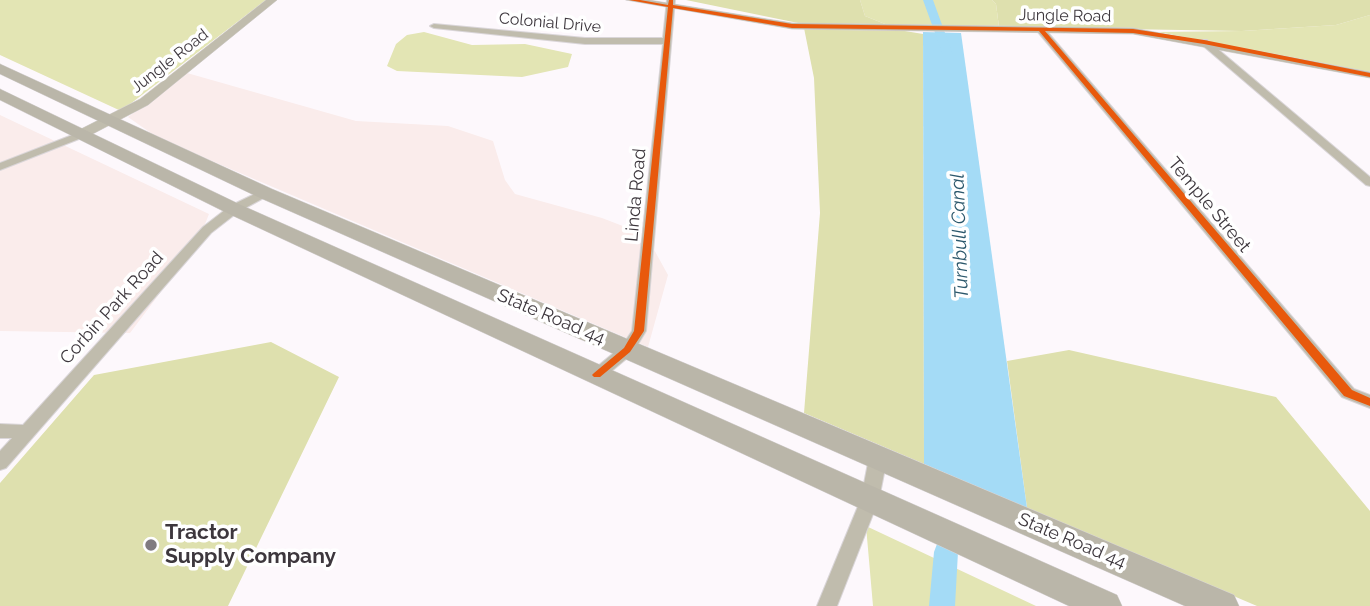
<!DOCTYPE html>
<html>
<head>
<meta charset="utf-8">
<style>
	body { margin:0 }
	canvas { display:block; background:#fdf8fc }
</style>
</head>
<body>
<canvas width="1370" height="606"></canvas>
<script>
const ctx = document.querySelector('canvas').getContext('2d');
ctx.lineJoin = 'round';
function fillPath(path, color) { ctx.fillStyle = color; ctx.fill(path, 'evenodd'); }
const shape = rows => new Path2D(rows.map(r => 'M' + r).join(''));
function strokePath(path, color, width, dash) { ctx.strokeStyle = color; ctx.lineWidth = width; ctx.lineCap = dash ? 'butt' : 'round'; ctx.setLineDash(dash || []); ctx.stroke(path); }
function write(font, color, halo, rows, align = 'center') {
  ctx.font = font + ' Raleway,sans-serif'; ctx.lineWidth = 7; ctx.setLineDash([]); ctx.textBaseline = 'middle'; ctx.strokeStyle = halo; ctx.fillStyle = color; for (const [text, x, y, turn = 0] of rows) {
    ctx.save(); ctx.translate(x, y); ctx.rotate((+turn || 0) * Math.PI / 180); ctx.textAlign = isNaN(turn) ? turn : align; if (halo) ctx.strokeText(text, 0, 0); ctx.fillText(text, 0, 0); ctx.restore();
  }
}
fillPath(shape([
	[187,73,356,121,448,126,493,141,505,180,515,194,602,218,646,235,668,275,648,347,158,138,128,117],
	[0,115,209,214,197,244,130,333,0,331]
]), '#faeceb');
fillPath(shape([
	[0,0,266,0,121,111,0,55],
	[860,0,992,0,996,4,999,27,890,26,865,16],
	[1370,15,1370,73,1158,32,1242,31,1336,25],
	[424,32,472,45,525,44,572,54,568,67,522,77,397,71,387,66,396,44,407,35],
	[866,526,1036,606,873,606]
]), '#e3e5b4');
fillPath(shape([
	[686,0,860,0,865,16,890,26,803,24],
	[992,0,1370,0,1370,15,1336,25,1242,31,999,27,996,4],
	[804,28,905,31,923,34,924,464,804,413,820,213,814,78],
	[271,342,339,377,228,606,0,606,0,483,94,375],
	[1069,350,1276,397,1370,511,1370,606,1257,606,1027,508,1007,361]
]), '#dee0ae');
fillPath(shape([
	[923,32,961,33,1027,508,924,464]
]), '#a4dbf6');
fillPath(shape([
	[923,0,933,0,953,55,952,57,943,55,923,0],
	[946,541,955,544,958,552,955,606,929,606,934,552,937,544,946,541]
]), '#a4dbf6');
const minor = shape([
	[667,0,675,0,646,331,632,354,602,379,597,381,592,379,589,375,592,371,622,346,632,331,663,44,585,44,434,28,430,26,434,24,585,38,663,38,667,0],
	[1038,28,1044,28,1354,389,1370,395,1370,408,1342,397,1038,32,1038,28],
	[1201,40,1207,40,1370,177,1370,186,1366,185,1201,44,1201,40],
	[80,132,84,133,84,137,0,170,0,163,80,132],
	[265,189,269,191,269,195,238,212,211,233,6,468,0,470,0,451,12,438,0,438,0,424,23,425,203,227,230,206,265,189],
	[878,451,884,453,887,458,879,499,837,606,817,606,861,499,869,458,872,453,878,451]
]);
const tertiary = shape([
	[266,0,277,0,148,105,85,138,75,138,75,132,140,99,266,0],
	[626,0,649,0,792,23,1133,28,1370,72,1370,78,1133,34,792,29,626,0]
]);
const primary = shape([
	[0,64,272,189,1234,595,1239,606,1185,606,258,197,0,74,0,64],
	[0,89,241,205,1117,595,1122,606,1069,606,227,213,0,100,0,89]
]);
strokePath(minor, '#dad6d9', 2);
strokePath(tertiary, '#dad6d9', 1);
strokePath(primary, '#dad6d9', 1);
fillPath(minor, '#c0bcad');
fillPath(tertiary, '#c0bcad');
fillPath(primary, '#bab6a9');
fillPath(shape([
	[629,0,640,0,668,5,669,0,673,0,673,5,792,24,1133,29,1204,40,1370,73,1370,77,1204,44,1133,33,1045,31,1352,390,1370,398,1370,406,1344,396,1039,31,792,28,673,8,644,331,630,352,600,377,594,377,592,375,594,373,624,348,634,331,668,7,629,0]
]), '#e8590c');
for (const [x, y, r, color] of [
	[151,545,7,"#807b80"]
]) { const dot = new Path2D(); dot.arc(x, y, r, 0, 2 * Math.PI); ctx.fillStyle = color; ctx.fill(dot); strokePath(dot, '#fff', 2.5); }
write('16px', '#3d373d', '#fff', [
	["Jungle Road",1065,16,1],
	["Colonial Drive",550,23,5],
	["Jungle Road",170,61,-38]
]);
write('18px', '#3d373d', '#fff', [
	["Linda Road",636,195,-85],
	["Temple Street",1209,205,50],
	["Corbin Park Road",112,308,-48],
	["State Road 44",551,317,23],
	["State Road 44",1072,541,23]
]);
write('italic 19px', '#2c586c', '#fff', [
	["Turnbull Canal",960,236,-92]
]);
write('bold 21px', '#3d373d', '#fff', [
	["Tractor",165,533],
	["Supply Company",165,557]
], 'left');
</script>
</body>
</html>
